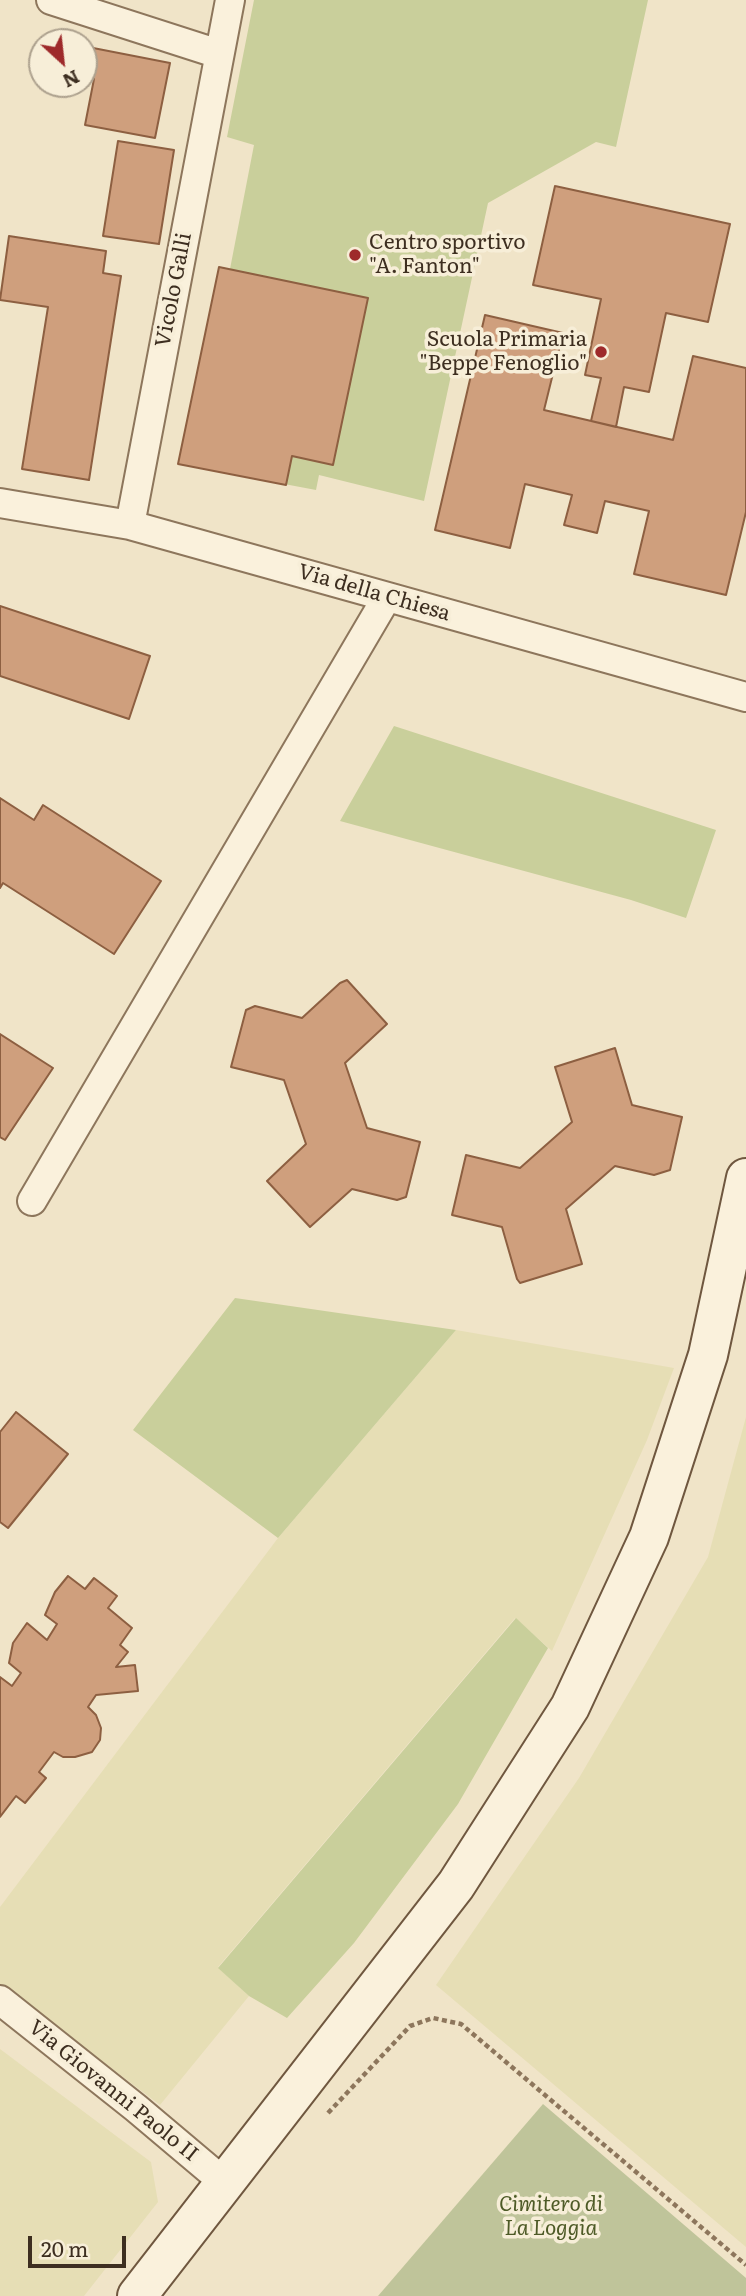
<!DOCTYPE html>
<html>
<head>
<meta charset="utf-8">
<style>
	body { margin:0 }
	#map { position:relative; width:746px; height:2296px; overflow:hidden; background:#f0e4c8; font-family:Literata,serif }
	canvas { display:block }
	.north { position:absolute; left:28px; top:28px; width:70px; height:70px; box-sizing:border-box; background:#f7eed8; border:2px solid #ada18e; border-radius:50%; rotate:153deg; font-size:19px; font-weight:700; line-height:28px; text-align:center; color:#3d2e20 }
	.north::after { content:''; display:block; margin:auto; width:24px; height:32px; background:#9e2a2b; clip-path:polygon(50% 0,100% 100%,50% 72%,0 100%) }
	.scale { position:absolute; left:28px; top:2236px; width:98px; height:32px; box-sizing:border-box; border:4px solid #3d2e20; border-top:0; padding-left:9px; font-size:21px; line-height:24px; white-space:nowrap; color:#3d2e20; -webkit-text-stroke:5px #f7eed8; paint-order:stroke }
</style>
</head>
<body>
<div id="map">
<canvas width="746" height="2296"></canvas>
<div class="north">N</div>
<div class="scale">20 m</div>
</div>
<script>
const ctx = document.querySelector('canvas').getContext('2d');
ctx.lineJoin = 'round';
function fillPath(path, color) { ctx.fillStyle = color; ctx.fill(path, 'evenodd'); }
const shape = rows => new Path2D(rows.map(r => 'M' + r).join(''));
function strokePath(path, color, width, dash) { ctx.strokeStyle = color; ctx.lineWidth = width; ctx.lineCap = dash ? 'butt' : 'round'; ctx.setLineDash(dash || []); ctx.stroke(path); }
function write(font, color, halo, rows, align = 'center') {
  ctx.font = font + ' Literata,serif'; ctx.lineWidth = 7; ctx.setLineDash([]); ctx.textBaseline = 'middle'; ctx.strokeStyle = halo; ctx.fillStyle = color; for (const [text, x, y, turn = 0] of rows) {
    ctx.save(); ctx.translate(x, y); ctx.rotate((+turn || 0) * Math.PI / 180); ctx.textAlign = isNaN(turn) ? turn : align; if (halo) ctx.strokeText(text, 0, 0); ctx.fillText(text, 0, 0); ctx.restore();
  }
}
fillPath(shape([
	[456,1330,674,1368,647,1440,552,1651,515,1618,218,1967,249,1996,160,2105,0,1984,0,1907,278,1538],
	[746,1417,746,2247,436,1985,579,1778,708,1557],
	[0,2049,151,2162,158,2202,84,2296,0,2296]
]), '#e6deb5');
fillPath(shape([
	[254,0,648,0,616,147,596,142,488,203,424,501,319,475,316,490,178,464,219,267,230,269,254,145,227,137],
	[394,726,716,830,686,918,631,900,340,821],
	[235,1298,456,1330,278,1538,133,1430],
	[516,1618,548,1648,458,1804,354,1943,287,2018,249,1996,218,1968]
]), '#c9cf9b');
fillPath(shape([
	[543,2104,746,2278,746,2296,378,2296]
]), '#bfc49a');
const building = shape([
	[88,47,170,63,155,138,85,125,94,79,84,77,88,47],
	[118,141,174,150,159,244,103,236,118,141],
	[555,186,730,224,708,322,666,313,649,392,624,387,616,427,591,421,601,378,585,375,601,299,533,285,555,186],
	[9,236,106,251,103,273,121,276,89,480,22,469,48,307,0,300,9,236],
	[219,267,368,298,333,465,292,456,286,485,178,464,219,267],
	[485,315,563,333,544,410,673,440,693,356,746,368,746,512,726,595,634,574,649,511,605,501,597,533,564,525,572,495,525,484,510,548,435,530,485,315],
	[0,606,150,656,129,719,0,676,0,606],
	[0,798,34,820,43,805,161,881,114,954,3,883,0,888,0,798],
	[347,980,387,1024,345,1063,367,1128,420,1142,406,1197,397,1200,352,1189,310,1227,267,1181,306,1144,284,1080,231,1067,246,1010,255,1006,302,1018,340,983,347,980],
	[0,1034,53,1068,5,1140,0,1137,0,1034],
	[615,1048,632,1105,682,1117,670,1170,654,1175,615,1166,566,1209,582,1264,520,1283,517,1279,502,1227,452,1215,466,1155,520,1168,572,1122,555,1067,615,1048],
	[16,1412,68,1454,8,1528,0,1522,0,1432,16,1412],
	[68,1576,85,1589,94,1578,117,1596,108,1608,132,1628,120,1645,128,1652,116,1667,135,1665,138,1691,96,1695,88,1707,96,1715,101,1728,100,1740,92,1752,75,1757,63,1757,54,1752,39,1772,46,1778,25,1803,16,1796,0,1817,0,1677,12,1686,21,1673,9,1663,13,1643,27,1623,47,1640,57,1624,45,1615,55,1592,68,1576]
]);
fillPath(building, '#cf9f7d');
strokePath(building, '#8d5f41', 2);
const street = shape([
	[51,0,219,54],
	[0,503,130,525,746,697],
	[130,525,230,0],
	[32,1201,387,597],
	[0,2000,136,2108,225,2183]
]);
const secondary = shape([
	[137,2296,456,1885,570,1707,649,1537,708,1355,746,1178]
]);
strokePath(street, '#8d765c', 32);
strokePath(secondary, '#6f573f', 42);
strokePath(shape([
	[328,2113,410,2026,433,2018,461,2024,746,2265]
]), '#8d765c', 4.5, [5, 3.5]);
strokePath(street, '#faf1dc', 28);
strokePath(secondary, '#faf1dc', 38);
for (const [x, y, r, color] of [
	[355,255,7,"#9e2a2b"],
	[601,352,7,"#9e2a2b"]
]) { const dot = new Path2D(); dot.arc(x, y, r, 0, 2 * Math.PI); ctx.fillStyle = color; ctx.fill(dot); strokePath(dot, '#f7eed8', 2.5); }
write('21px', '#3d2e20', '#f7eed8', [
	["Centro sportivo",369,243],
	["\"A. Fanton\"",369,267],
	["Scuola Primaria",587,340,"right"],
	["\"Beppe Fenoglio\"",587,364,"right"]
], 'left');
write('21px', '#3d2e20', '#f7eed8', [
	["Vicolo Galli",174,290,-79],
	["Via della Chiesa",374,593,16],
	["Via Giovanni Paolo II",113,2091,39]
]);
write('italic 21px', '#4d5a26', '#f7eed8', [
	["Cimitero di",551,2205],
	["La Loggia",551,2229]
]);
</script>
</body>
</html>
